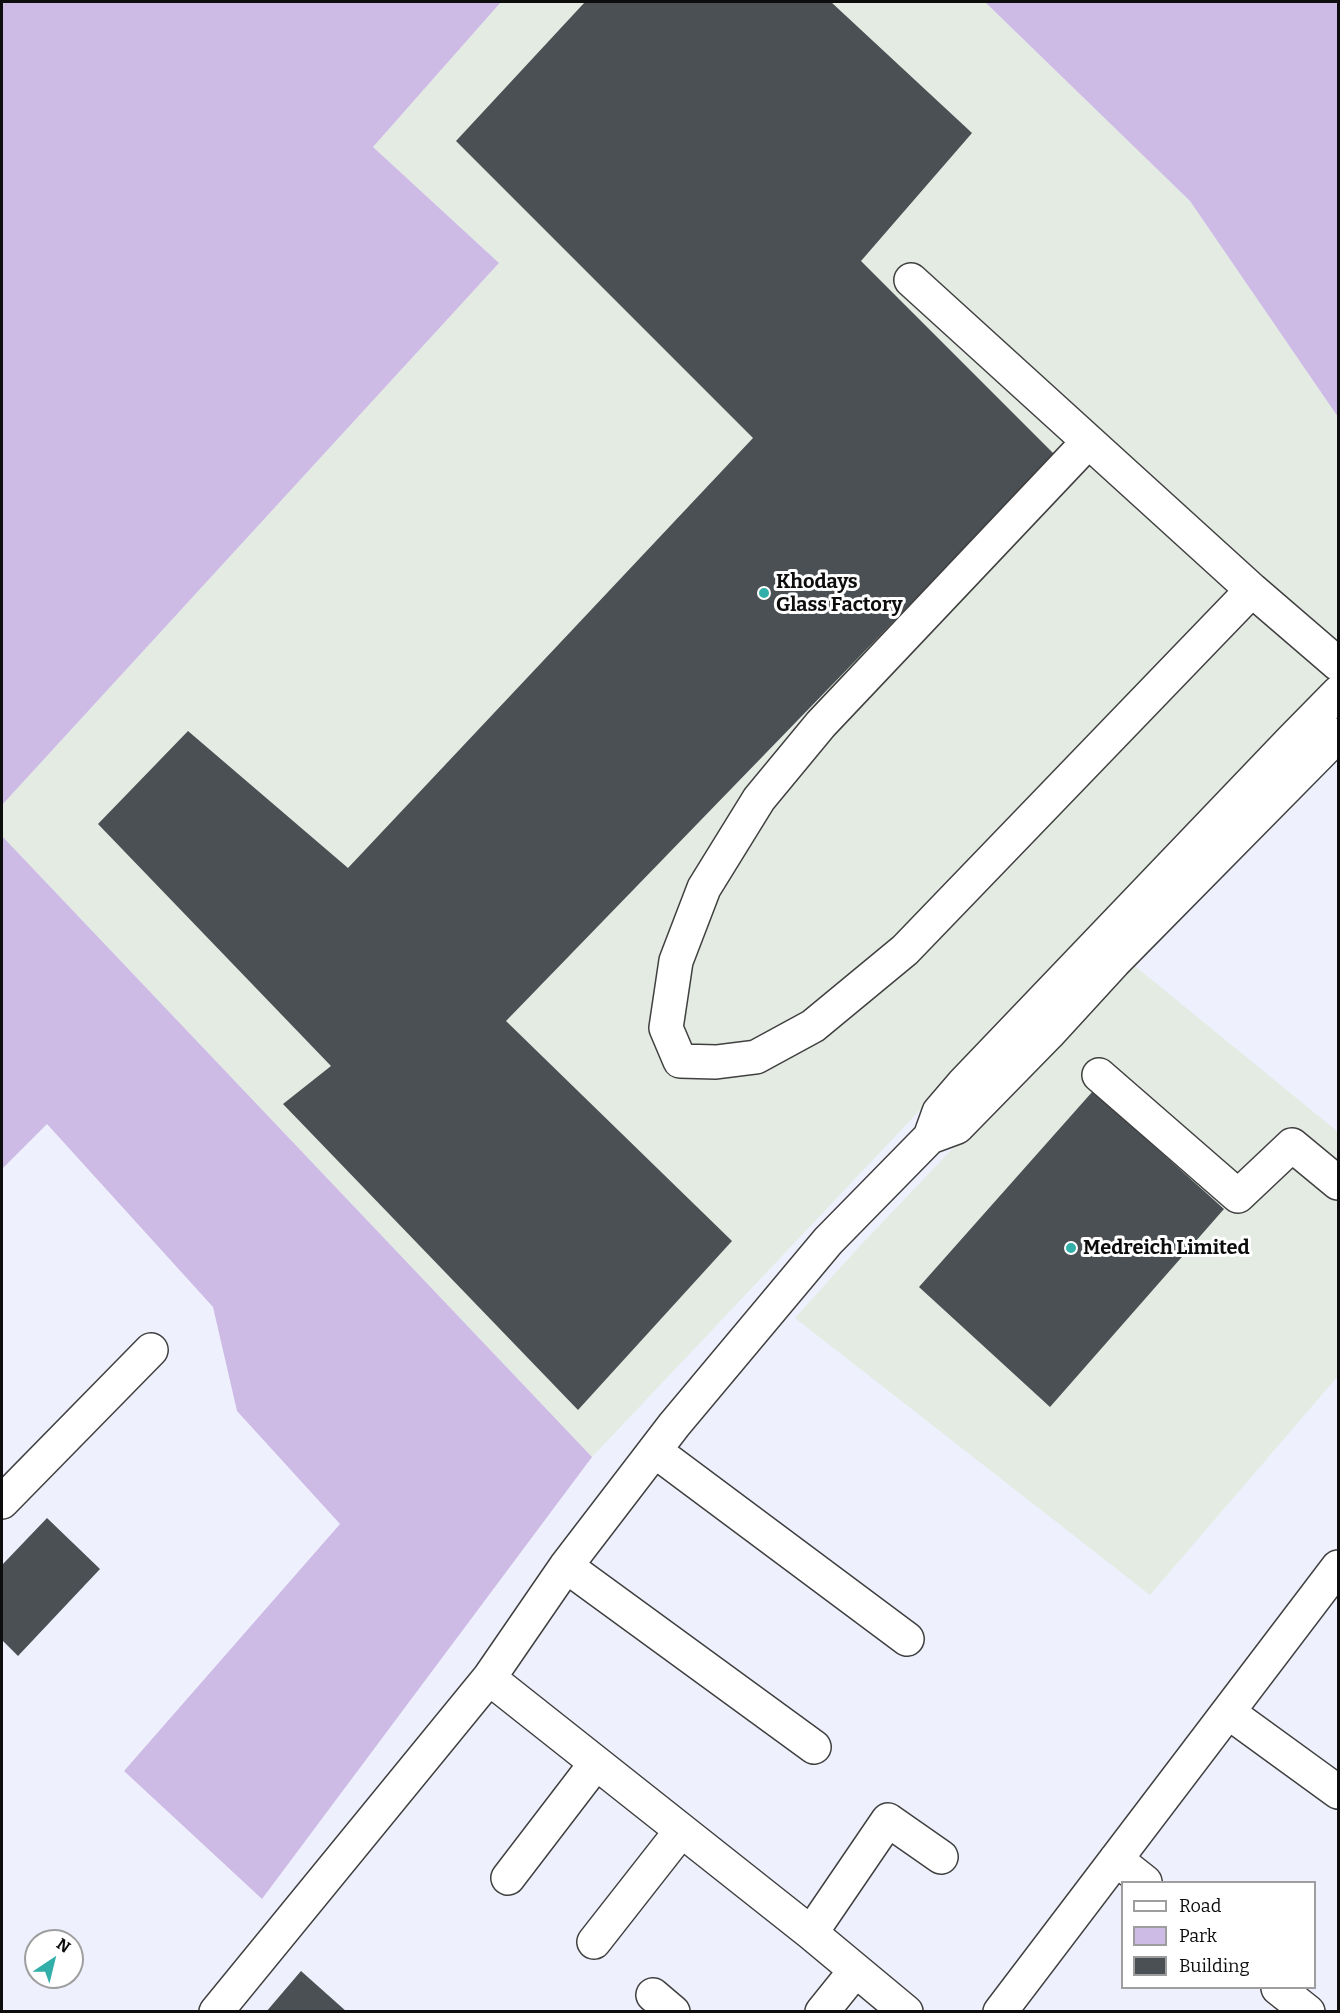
<!DOCTYPE html>
<html>
<head>
<meta charset="utf-8">
<style>
	body { margin:0 }
	#map { position:relative; width:1340px; height:2013px; overflow:hidden; background:#eef1fd; font-family:Bitter,serif }
	canvas { display:block }
	.frame { position:absolute; inset:0; border:3px solid #0d0d0d; pointer-events:none }
	.legend { position:absolute; left:1121px; top:1881px; width:195px; height:108px; box-sizing:border-box; background:#fff; border:2px solid #9e9e9e; margin:0; padding:8px 10px; list-style:none; font-size:18px; color:#0d0d0d }
	.legend li { display:flex; align-items:center; gap:12px; height:30px }
	.legend b { width:30px; border:2px solid #9e9e9e }
	.north { position:absolute; left:24px; top:1929px; width:60px; height:60px; box-sizing:border-box; background:#fff; border:2px solid #9e9e9e; border-radius:50%; rotate:35deg; font-size:16px; font-weight:700; line-height:24px; text-align:center; color:#0d0d0d }
	.north::after { content:''; display:block; margin:auto; width:21px; height:27px; background:#32afa8; clip-path:polygon(50% 0,100% 100%,50% 72%,0 100%) }
</style>
</head>
<body>
<div id="map">
<canvas width="1340" height="2013"></canvas>
<div class="frame"></div>
<ul class="legend">
<li><b style="height:8px;background:#fff"></b>Road</li>
<li><b style="height:16px;background:#cebbe5"></b>Park</li>
<li><b style="height:16px;background:#4a5054"></b>Building</li>
</ul>
<div class="north">N</div>
</div>
<script>
const ctx = document.querySelector('canvas').getContext('2d');
ctx.lineJoin = 'round';
function fillPath(path, color) { ctx.fillStyle = color; ctx.fill(path, 'evenodd'); }
const shape = rows => new Path2D(rows.map(r => 'M' + r).join(''));
function strokePath(path, color, width, dash) { ctx.strokeStyle = color; ctx.lineWidth = width; ctx.lineCap = dash ? 'butt' : 'round'; ctx.setLineDash(dash || []); ctx.stroke(path); }
function write(font, color, halo, rows, align = 'center') {
  ctx.font = font + ' Bitter,serif'; ctx.lineWidth = 6; ctx.setLineDash([]); ctx.textBaseline = 'middle'; ctx.strokeStyle = halo; ctx.fillStyle = color; for (const [text, x, y, turn = 0] of rows) {
    ctx.save(); ctx.translate(x, y); ctx.rotate((+turn || 0) * Math.PI / 180); ctx.textAlign = isNaN(turn) ? turn : align; if (halo) ctx.strokeText(text, 0, 0); ctx.fillText(text, 0, 0); ctx.restore();
  }
}
fillPath(shape([
	[501,2,985,2,1190,201,1338,417,1338,668,592,1457,2,836,2,805,499,263,373,147],
	[1130,962,1338,1132,1338,1376,1150,1595,795,1318,858,1248]
]), '#e3ebe2');
fillPath(shape([
	[2,2,501,2,373,147,499,263,2,805],
	[985,2,1338,2,1338,417,1190,201],
	[2,836,592,1457,262,1899,124,1771,340,1524,237,1411,213,1307,47,1124,2,1169]
]), '#cebbe5');
fillPath(shape([
	[585,2,831,2,972,133,861,261,1055,455,506,1021,732,1241,578,1410,283,1104,331,1066,98,824,188,731,348,868,753,438,456,141],
	[1093,1091,1224,1209,1050,1407,919,1287],
	[47,1518,100,1569,18,1656,2,1640,2,1565],
	[301,1971,347,2012,266,2012]
]), '#4a5054');
const minor = shape([
	[911,280,1252,590,1338,664],
	[1088,442,821,724,759,799,704,888,676,961,666,1028,680,1061,716,1062,756,1057,813,1026,905,950,1252,590],
	[1099,1075,1238,1196,1292,1145,1338,1183],
	[930,1137,957,1127,1048,1034,1114,962,1338,735],
	[655,1451,907,1639],
	[2,1502,151,1350],
	[566,1566,814,1747],
	[489,1678,811,1933,906,2012],
	[1228,1712,1338,1792],
	[1116,1859,1145,1882],
	[508,1878,596,1763],
	[811,1933,888,1820,941,1857],
	[594,1942,681,1831],
	[1278,1988,1308,2012],
	[653,1995,673,2012],
	[216,2012,489,1678,566,1566,674,1425,828,1241,930,1137,939,1112,963,1084,1291,741,1338,693],
	[822,2012,855,1971],
	[1000,2012,1338,1567]
]);
strokePath(minor, '#404040', 36);
strokePath(minor, '#fff', 33);
for (const [x, y, r, color] of [
	[764,593,6,"#32afa8"],
	[1071,1248,6,"#32afa8"]
]) { const dot = new Path2D(); dot.arc(x, y, r, 0, 2 * Math.PI); ctx.fillStyle = color; ctx.fill(dot); strokePath(dot, '#fff', 2); }
write('bold 20px', '#0d0d0d', '#fff', [
	["Khodays",776,582],
	["Glass Factory",776,605],
	["Medreich Limited",1083,1248]
], 'left');
</script>
</body>
</html>
